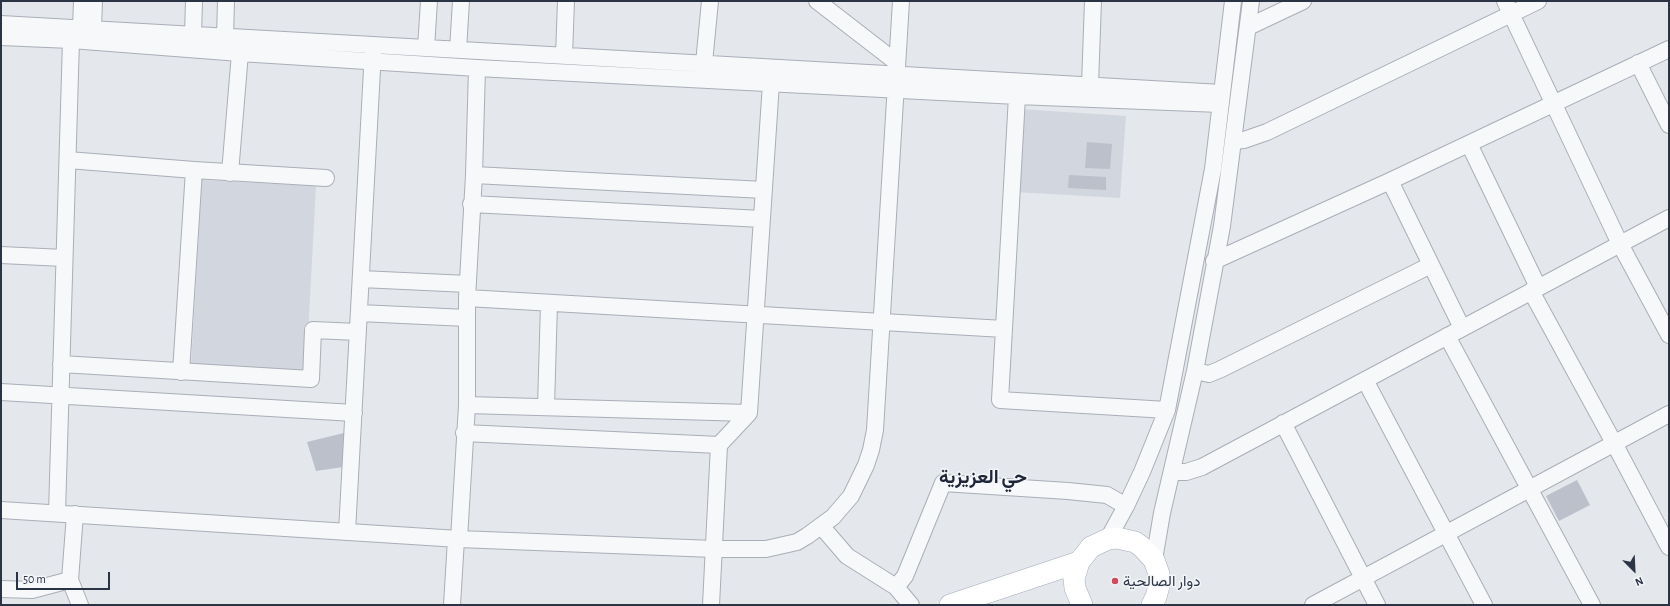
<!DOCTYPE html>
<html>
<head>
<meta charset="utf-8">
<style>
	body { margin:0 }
	#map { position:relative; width:1670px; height:606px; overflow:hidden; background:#e4e7ec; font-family:"Alegreya Sans",sans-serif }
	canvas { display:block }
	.frame { position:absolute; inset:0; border:2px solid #2b3445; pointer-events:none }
	.north { position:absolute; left:1614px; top:550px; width:40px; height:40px; -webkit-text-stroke:3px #f4f6f9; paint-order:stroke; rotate:156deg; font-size:11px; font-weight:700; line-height:16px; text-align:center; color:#2b3445 }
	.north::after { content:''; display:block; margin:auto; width:14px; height:18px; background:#2b3445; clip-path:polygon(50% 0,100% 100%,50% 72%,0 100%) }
	.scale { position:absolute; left:16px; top:572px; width:94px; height:18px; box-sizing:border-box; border:2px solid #2b3445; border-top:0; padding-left:5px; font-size:12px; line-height:14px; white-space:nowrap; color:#2b3445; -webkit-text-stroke:3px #f4f6f9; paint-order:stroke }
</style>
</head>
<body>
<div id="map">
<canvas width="1670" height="606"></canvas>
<div class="frame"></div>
<div class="north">N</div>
<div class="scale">50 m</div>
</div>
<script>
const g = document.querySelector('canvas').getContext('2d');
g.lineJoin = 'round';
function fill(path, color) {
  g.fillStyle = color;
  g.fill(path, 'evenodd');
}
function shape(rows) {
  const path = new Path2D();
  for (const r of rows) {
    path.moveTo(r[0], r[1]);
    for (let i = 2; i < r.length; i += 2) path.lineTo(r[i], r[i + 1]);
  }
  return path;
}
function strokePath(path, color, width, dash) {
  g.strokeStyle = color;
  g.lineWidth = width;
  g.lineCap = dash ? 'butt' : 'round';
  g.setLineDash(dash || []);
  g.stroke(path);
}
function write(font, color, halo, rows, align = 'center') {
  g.font = font + ' "Alegreya Sans",Vazirmatn,sans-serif';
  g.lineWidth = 3;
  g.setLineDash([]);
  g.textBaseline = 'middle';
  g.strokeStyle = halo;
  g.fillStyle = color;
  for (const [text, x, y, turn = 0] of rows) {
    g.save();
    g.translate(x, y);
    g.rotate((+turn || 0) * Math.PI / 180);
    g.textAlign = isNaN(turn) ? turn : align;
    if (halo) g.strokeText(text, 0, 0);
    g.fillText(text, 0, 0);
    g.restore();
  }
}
const built = shape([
	[1020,109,1126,116,1120,198,1015,192],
	[202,180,316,186,306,371,191,365]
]);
const building = shape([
	[1087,142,1112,144,1110,169,1085,168],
	[1069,175,1106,177,1106,190,1068,188],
	[344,433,343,467,316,471,307,442],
	[1577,480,1590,505,1559,521,1546,496]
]);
const minor = shape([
	[817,1,896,62],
	[1505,1,1620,244,1669,335],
	[1,24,1222,93],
	[1248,27,1303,1],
	[81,28,82,1],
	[93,29,94,1],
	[193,35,194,1],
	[1,37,71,40,240,53,477,68,1017,96,1220,104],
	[225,37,226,1],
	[426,48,429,1],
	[458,50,461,1],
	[564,56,566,1],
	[704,63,710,1],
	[1638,63,1669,125],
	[1090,85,1093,1],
	[1017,96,1000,400,1167,410],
	[1233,141,1244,140,1267,132,1538,1],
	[1469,144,1538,287],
	[68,160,194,170,326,178],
	[230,173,240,53],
	[474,175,764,190],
	[1390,181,1462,328],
	[471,204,762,219],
	[1,255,64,258],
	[1214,261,1390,181,1669,49],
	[361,279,468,284],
	[1531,291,1614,443,1669,547],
	[467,298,1004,329],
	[359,313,467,318],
	[1447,336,1592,605],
	[61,364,311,379,313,330,358,332],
	[1195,371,1209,374,1219,370,1431,265],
	[181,372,194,170],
	[1365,380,1484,605],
	[1,392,354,413],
	[467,405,749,413],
	[546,407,549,303],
	[1283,423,1377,605],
	[464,433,719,445],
	[1172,472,1186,472,1202,467,1669,218],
	[1,510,459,539,714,549,766,549,797,542,807,536,833,517,851,496,866,465,871,450,875,430,901,1],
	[57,513,71,40],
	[75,514,70,580,80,605],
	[822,527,847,556,896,587,911,605],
	[347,532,373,51],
	[459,539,467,405,467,298,474,175,477,68],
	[1108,539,1126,506,1142,472,1167,410,1213,169,1233,1],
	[1154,560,1162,513,1195,371,1222,226,1251,1],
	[896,587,905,576,943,483,1068,491,1107,495,1126,506],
	[1,589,32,590,70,580],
	[452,605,456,539],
	[711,605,719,445,749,413,771,83],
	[1313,605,1669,414]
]);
const major = shape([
	[950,605,1079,562],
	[1082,605,1075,588,1074,579,1079,562,1091,547,1108,539,1117,538,1135,542,1142,547,1154,560,1159,574,1160,582,1156,597,1152,605]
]);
const markers = [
	[1115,581,4,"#d1495b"]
];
const poiNames = [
	["دوار الصالحية",1123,581]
];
const districtNames = [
	["حي العزيزية",983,477]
];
fill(built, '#d2d6de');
fill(building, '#bbc0ca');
strokePath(minor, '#a9aeb7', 18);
strokePath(major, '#a3abb8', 22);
strokePath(minor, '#f7f8fa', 16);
strokePath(major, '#fff', 21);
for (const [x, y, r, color] of markers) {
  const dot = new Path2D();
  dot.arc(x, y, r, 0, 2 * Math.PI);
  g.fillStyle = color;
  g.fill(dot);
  strokePath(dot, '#f4f6f9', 1.5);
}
write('15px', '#2b3445', '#f4f6f9', poiNames, 'left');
write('bold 19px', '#1d2536', '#f4f6f9', districtNames);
</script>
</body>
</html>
